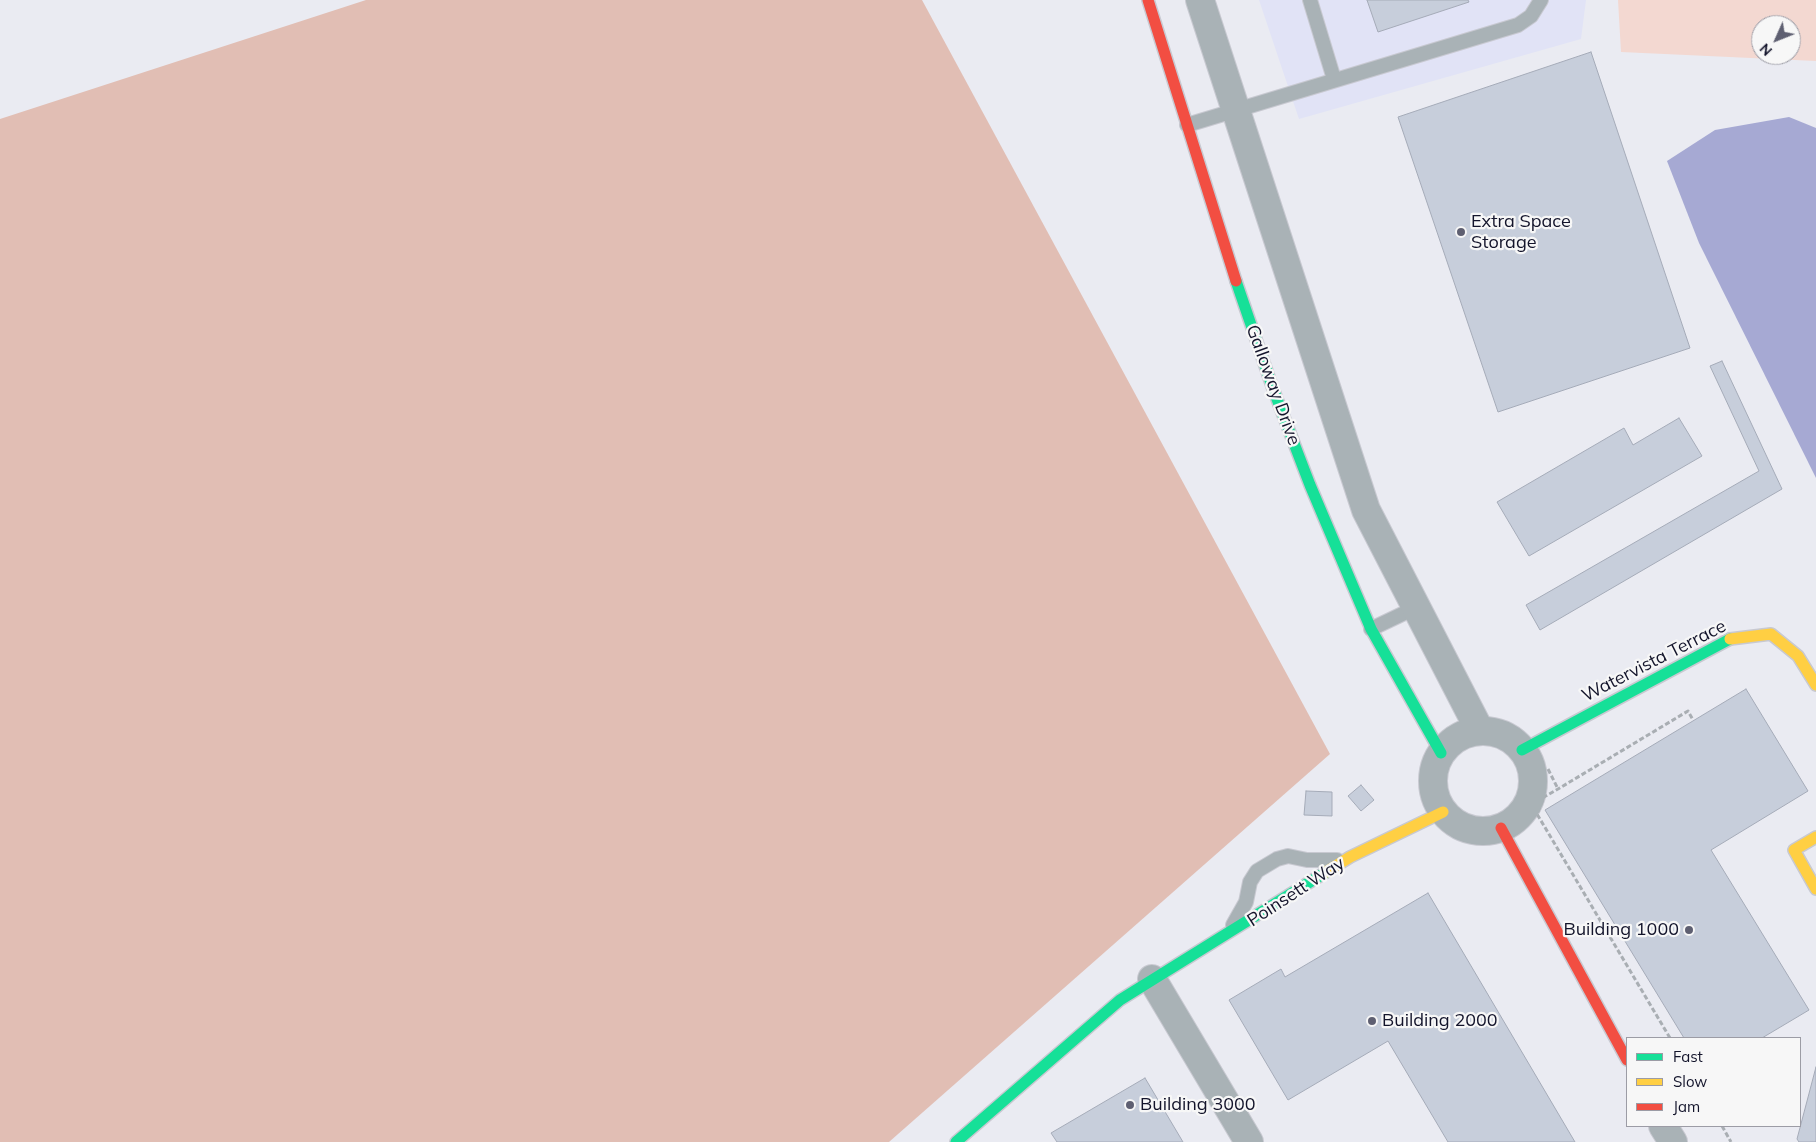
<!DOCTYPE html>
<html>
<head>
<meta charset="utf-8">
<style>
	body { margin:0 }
	#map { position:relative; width:1816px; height:1142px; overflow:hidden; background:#eaebf2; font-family:Mulish,sans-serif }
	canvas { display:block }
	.legend { position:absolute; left:1626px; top:1037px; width:175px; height:90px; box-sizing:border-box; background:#f7f7f7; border:1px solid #9c9ca5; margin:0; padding:6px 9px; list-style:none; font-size:15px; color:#13142b }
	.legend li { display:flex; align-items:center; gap:10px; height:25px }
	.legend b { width:25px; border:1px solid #9c9ca5 }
	.north { position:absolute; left:1751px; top:15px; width:50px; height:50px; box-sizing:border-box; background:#f7f7f7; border:1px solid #9c9ca5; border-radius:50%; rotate:226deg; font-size:14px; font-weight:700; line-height:20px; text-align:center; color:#13142b }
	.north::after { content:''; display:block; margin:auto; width:18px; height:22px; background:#5e5f71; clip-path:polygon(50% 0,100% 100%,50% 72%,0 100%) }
</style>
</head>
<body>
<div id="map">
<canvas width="1816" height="1142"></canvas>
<ul class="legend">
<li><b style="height:6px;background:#16e098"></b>Fast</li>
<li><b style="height:6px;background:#ffcf43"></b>Slow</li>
<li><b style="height:6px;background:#f24e42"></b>Jam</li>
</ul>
<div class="north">N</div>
</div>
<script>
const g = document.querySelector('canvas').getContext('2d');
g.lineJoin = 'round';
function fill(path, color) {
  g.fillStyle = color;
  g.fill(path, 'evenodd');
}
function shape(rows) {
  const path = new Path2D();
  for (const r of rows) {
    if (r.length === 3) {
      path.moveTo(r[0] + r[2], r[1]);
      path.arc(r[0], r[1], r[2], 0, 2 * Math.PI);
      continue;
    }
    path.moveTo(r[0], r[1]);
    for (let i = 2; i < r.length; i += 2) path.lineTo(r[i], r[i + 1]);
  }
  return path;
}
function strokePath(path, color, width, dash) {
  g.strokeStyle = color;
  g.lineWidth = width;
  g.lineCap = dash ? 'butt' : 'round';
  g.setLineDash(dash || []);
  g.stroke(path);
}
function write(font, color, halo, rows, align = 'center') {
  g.font = font + ' Mulish,sans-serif';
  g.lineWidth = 4.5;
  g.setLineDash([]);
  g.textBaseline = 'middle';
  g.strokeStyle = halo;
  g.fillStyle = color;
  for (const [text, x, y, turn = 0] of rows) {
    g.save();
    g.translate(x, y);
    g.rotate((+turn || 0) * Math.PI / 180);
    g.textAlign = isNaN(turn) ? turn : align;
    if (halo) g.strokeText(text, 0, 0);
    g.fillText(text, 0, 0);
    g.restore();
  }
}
const built = shape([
	[1259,0,1586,0,1581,39,1299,119]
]);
const green = shape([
	[1618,0,1816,0,1816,61,1621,52],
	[1761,25,1791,25,1791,55,1761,55]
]);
const forest = shape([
	[366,0,922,0,1330,754,889,1142,0,1142,0,119]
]);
const water = shape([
	[1789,117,1816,128,1816,478,1699,243,1667,161,1715,130]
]);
const building = shape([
	[1367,0,1468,0,1469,2,1378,32,1367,0],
	[1591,52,1690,348,1498,412,1398,117,1591,52],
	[1722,361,1782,489,1540,630,1526,605,1759,471,1710,366,1722,361],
	[1679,418,1702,456,1529,556,1497,502,1624,428,1633,445,1679,418],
	[1746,689,1808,791,1711,850,1809,1010,1762,1038,1684,1038,1545,810,1746,689],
	[1361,785,1374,800,1361,811,1348,796,1361,785],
	[1306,791,1332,792,1332,816,1304,815,1306,791],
	[1428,893,1575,1142,1448,1142,1388,1041,1288,1100,1229,1000,1281,969,1285,977,1428,893],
	[1816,1067,1816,1142,1799,1142,1797,1139,1816,1067],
	[1145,1078,1183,1142,1057,1142,1051,1133,1145,1078]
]);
const path = shape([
	[1548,769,1558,789],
	[1670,1038,1537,814,1544,797,1558,789,1688,711,1693,720],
	[1722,1126,1731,1142]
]);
const lane = shape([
	[1310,0,1334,79],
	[1187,125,1518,25,1531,16,1541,0],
	[1371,629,1417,607],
	[1233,925,1246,902,1250,882,1257,871,1277,859,1288,856,1307,860,1337,860]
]);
const street = shape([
	[1200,0,1366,510,1480,731],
	[1483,781,50],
	[1152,979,1249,1142],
	[1663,1126,1673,1142]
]);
const fast = shape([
	[1236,281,1272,386,1310,485,1371,629,1441,753],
	[1522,750,1730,639],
	[956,1142,1120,1000,1326,872]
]);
const slow = shape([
	[1730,639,1771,634,1798,656,1816,685],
	[1816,837,1794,850,1816,889],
	[1326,872,1350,857,1443,812]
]);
const jam = shape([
	[1148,0,1236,281],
	[1501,828,1627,1060]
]);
const markers = [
	[1461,232,5,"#5e5f71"],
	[1689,930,5,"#5e5f71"],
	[1372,1021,5,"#5e5f71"],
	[1130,1105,5,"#5e5f71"]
];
const poiNames = [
	["Extra Space",1471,222],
	["Storage",1471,243],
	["Building 1000",1679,930,"right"],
	["Building 2000",1382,1021],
	["Building 3000",1140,1105]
];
const streetNames = [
	["Galloway Drive",1273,385,70],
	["Watervista Terrace",1654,661,-27],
	["Poinsett Way",1296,892,-33]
];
fill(built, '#e1e3f6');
fill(green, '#f3d8d1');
fill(forest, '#e1beb4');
fill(water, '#a6a9d3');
fill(building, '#c7cedb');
strokePath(building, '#a5abb8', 1);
strokePath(lane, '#c8c9d1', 16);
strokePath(street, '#c8c9d1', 30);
strokePath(fast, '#c8c9d1', 14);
strokePath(slow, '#c8c9d1', 14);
strokePath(jam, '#c8c9d1', 14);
strokePath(path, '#a9aeb3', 3, [5, 2.5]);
strokePath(lane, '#a9b2b6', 14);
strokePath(street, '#a9b2b6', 28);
strokePath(fast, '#16e098', 11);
strokePath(slow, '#ffcf43', 11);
strokePath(jam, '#f24e42', 11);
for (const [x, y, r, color] of markers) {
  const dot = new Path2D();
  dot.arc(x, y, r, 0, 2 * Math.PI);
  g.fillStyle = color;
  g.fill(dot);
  strokePath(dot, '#f7f7f7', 2);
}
write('18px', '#13142b', '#f7f7f7', poiNames, 'left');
write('18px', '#13142b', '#f7f7f7', streetNames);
</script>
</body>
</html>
